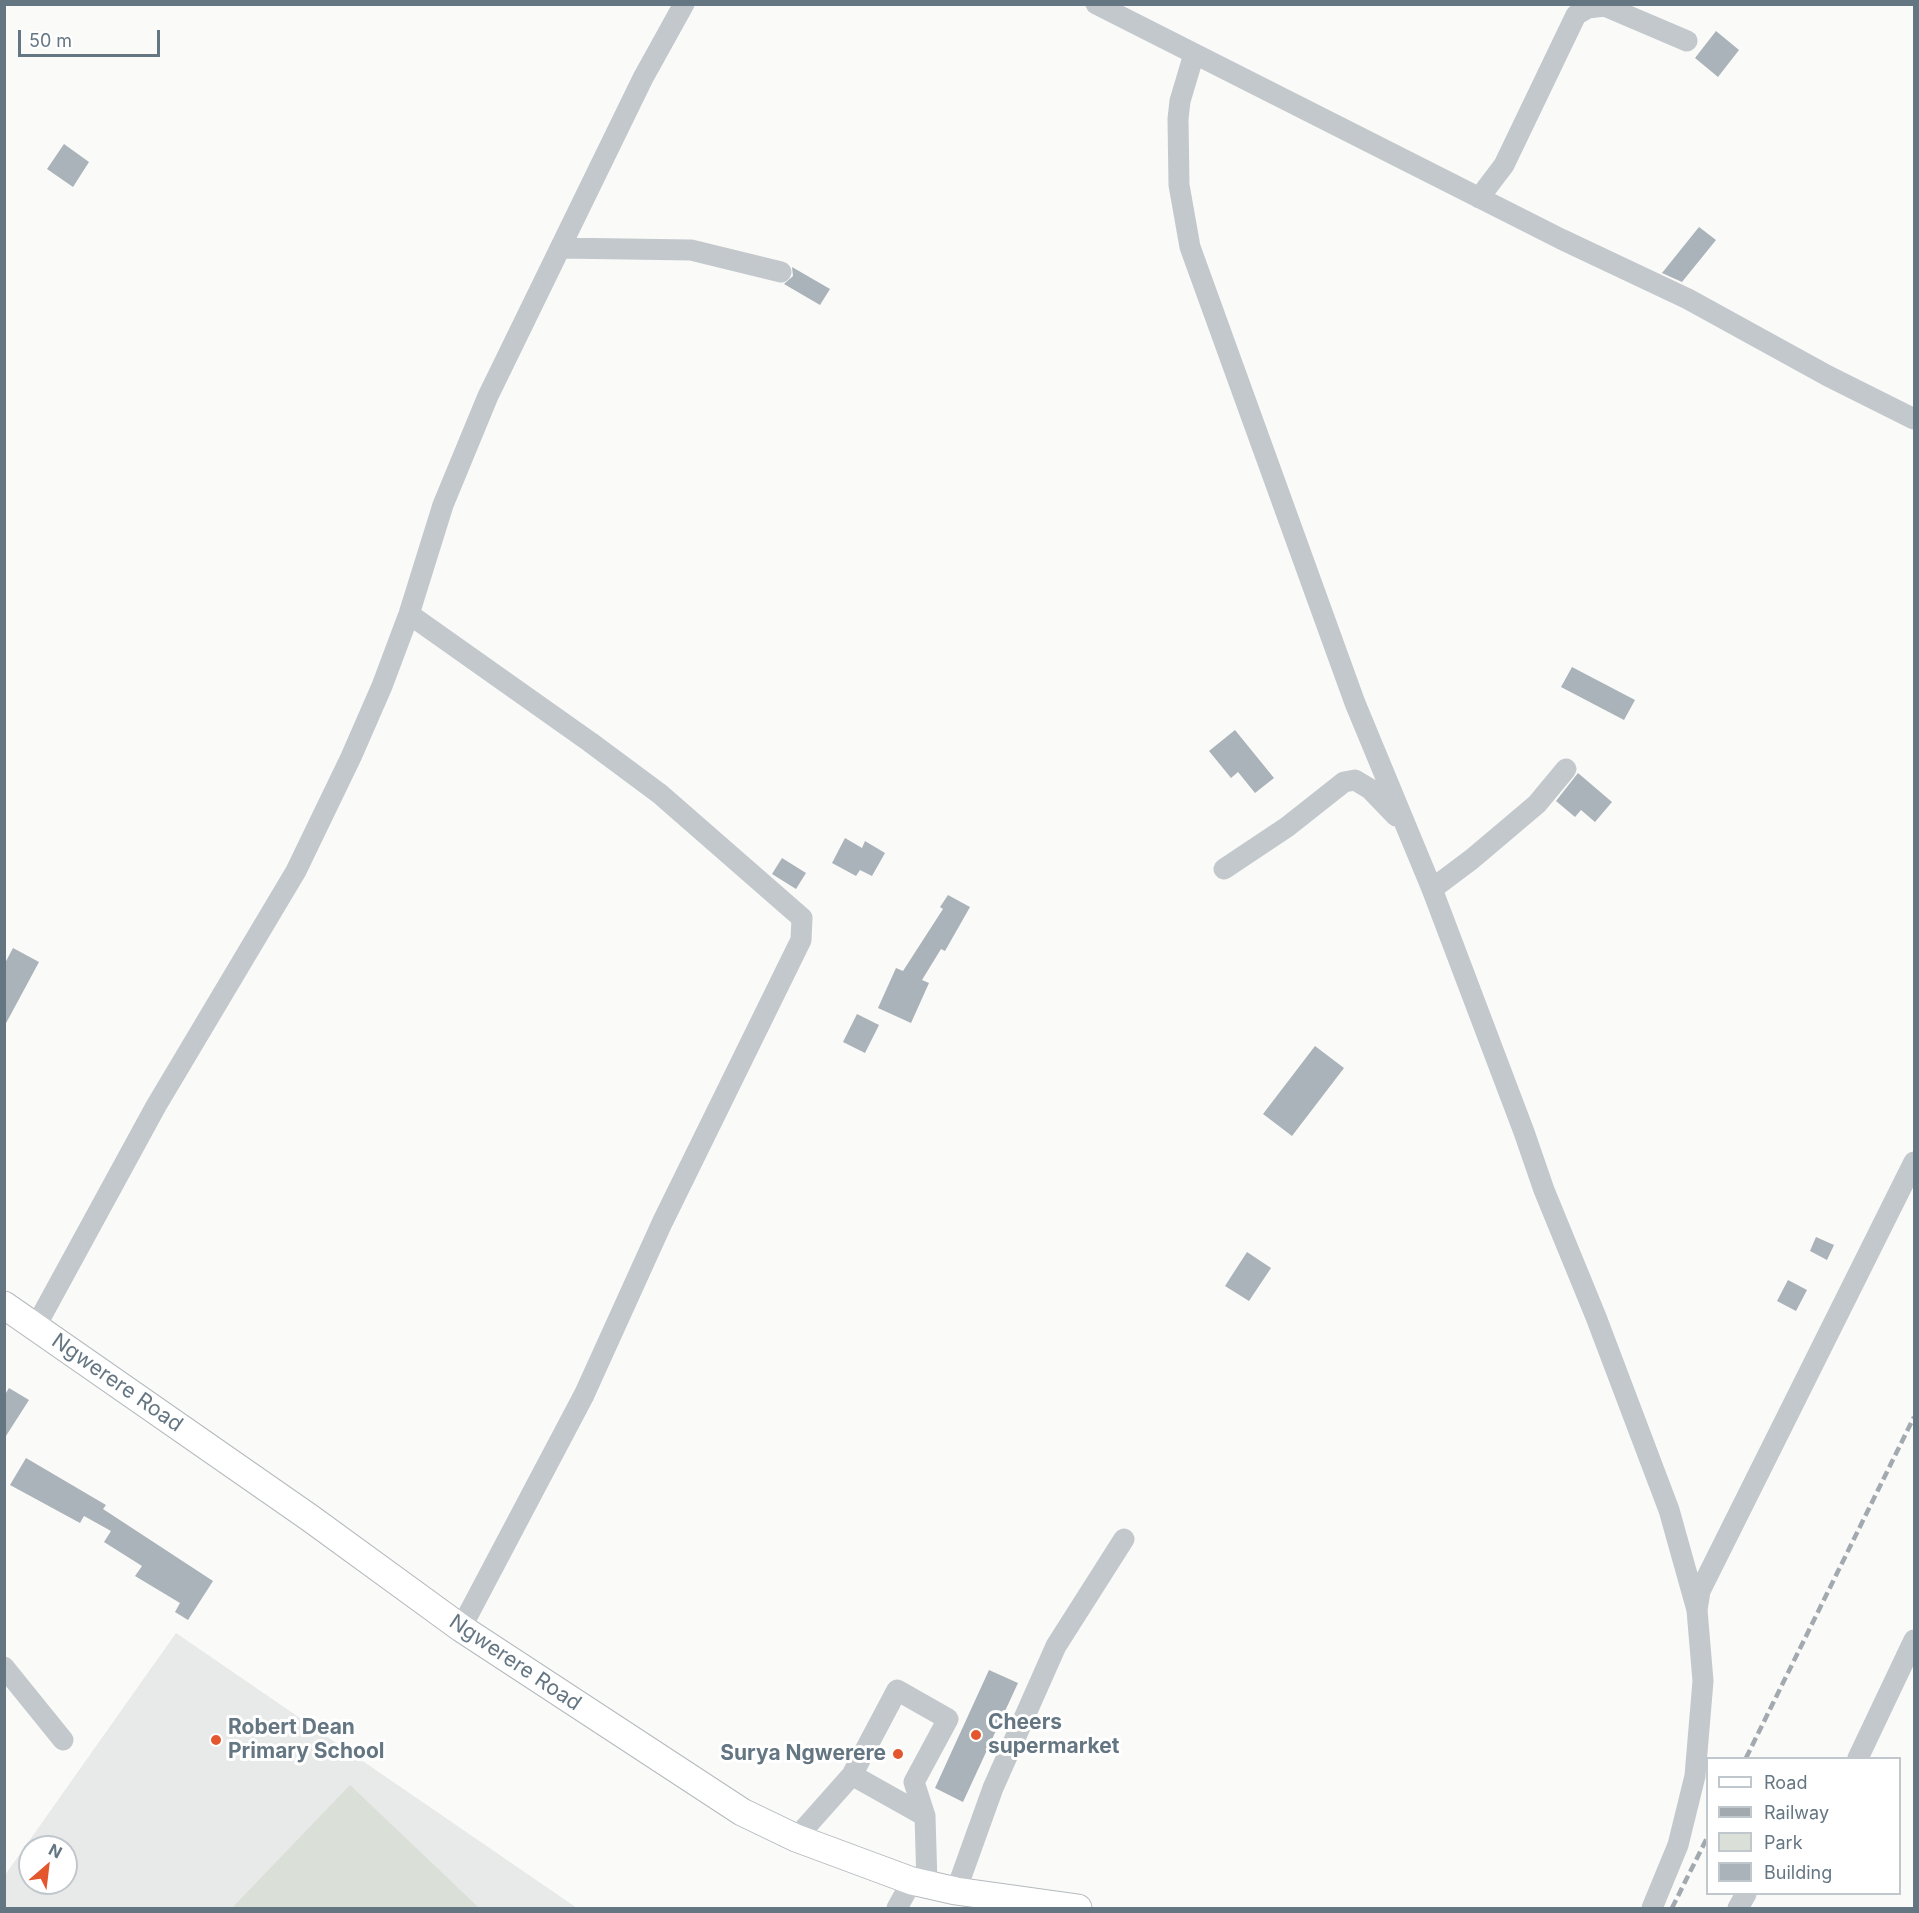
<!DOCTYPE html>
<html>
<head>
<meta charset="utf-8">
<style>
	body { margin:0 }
	#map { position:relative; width:1919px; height:1913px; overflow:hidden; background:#fafaf8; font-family:Inter,sans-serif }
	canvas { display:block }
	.frame { position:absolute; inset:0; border:6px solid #657683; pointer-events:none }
	.legend { position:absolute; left:1706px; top:1757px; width:195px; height:138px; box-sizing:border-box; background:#fff; border:2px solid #c1c8cd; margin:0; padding:8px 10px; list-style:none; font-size:18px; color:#657683 }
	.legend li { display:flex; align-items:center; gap:12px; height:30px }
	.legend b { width:30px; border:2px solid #c1c8cd }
	.north { position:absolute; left:18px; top:1835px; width:60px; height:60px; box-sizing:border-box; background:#fff; border:2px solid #c1c8cd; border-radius:50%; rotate:28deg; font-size:16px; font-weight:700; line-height:24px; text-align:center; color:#657683 }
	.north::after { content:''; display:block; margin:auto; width:21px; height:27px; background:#e4572e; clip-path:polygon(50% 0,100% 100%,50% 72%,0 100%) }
	.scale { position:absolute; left:18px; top:30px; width:142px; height:27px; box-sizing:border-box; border:3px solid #657683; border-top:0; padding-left:8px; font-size:18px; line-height:21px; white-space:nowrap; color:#657683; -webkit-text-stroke:4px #fff; paint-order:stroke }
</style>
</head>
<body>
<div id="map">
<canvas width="1919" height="1913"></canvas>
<div class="frame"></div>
<ul class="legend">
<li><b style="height:8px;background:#fff"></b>Road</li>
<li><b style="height:8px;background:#a2aab0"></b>Railway</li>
<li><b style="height:16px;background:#dadfd7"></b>Park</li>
<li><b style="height:16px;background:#aab3b9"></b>Building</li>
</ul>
<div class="north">N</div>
<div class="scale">50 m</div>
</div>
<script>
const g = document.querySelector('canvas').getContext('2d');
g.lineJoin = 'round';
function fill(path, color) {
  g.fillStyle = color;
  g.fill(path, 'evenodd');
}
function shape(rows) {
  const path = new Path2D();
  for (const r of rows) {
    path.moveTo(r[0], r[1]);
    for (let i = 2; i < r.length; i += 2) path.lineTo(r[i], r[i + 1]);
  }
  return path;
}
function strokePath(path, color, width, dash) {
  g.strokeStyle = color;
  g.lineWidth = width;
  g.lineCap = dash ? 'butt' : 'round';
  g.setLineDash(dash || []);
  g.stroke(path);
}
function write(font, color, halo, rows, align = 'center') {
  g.font = font + ' Inter,sans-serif';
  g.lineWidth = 6;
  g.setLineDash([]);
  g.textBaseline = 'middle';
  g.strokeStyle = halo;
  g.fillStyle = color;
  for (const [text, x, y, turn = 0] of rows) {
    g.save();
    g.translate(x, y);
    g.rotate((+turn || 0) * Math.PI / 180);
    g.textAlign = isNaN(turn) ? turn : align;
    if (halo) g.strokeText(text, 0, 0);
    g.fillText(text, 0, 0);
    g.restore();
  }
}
const built = shape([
	[176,1633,577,1908,5,1908,5,1875],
	[30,1847,66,1847,66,1883,30,1883]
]);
const green = shape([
	[350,1785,479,1908,232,1908]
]);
const building = shape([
	[1716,31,1739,50,1718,77,1695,58],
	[64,144,89,162,73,187,47,169],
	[1699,227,1716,240,1682,282,1662,273],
	[792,267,830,289,820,305,784,284,793,276],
	[1572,667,1635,700,1624,720,1561,687],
	[1235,730,1274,778,1255,793,1238,772,1231,778,1209,751],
	[1578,773,1612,802,1595,822,1581,810,1575,817,1556,801],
	[845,838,862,848,865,841,885,853,872,876,860,870,856,876,832,863],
	[782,858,806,873,796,889,772,874],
	[948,895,970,907,945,951,941,949,922,980,929,983,911,1023,878,1008,896,968,903,971,943,909,940,907],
	[13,948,39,962,4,1027,4,965],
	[857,1014,879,1025,865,1053,843,1042],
	[1315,1046,1344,1068,1292,1136,1263,1114],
	[1816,1237,1834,1245,1827,1260,1810,1251],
	[1247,1252,1271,1268,1249,1301,1225,1286],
	[1788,1280,1807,1290,1796,1311,1777,1301],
	[9,1388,29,1400,4,1439,4,1396],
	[26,1458,106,1505,103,1509,213,1581,188,1620,175,1612,180,1603,135,1576,142,1566,104,1542,111,1531,84,1516,80,1523,10,1485],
	[989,1670,1018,1683,963,1802,935,1788]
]);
const minor = shape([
	[1096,4,1561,239,1688,299,1828,376,1914,419],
	[1194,54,1180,101,1178,119,1179,185,1190,247,1355,703,1432,889,1524,1132,1544,1190,1596,1317,1669,1510,1697,1610],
	[1479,198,1504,165,1576,15,1588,8,1605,6,1687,41],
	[560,248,691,250,781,272],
	[409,614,590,742,660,794,802,918,801,940,662,1223,584,1395,461,1628],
	[1224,869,1287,827,1344,782,1355,780,1370,789,1396,816],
	[1432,889,1472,859,1537,804,1566,769],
	[36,1326,156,1106,296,871,351,757,382,686,409,614,443,505,488,396,643,78,684,4],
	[4,1667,63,1740],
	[1858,1758,1914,1640],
	[852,1775,897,1690,948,1719,914,1782,925,1816],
	[796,1838,852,1775,925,1816,927,1884],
	[956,1891,993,1788,1056,1646,1124,1539],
	[897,1908,912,1881],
	[1652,1908,1678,1845,1695,1776,1703,1681,1697,1610,1700,1591,1914,1162],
	[1738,1908,1746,1894]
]);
const major = shape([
	[4,1305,310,1518,461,1628,742,1812,796,1838,912,1881,956,1891,1078,1908]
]);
const rail = shape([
	[1746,1758,1914,1417],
	[1672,1908,1708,1836]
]);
const markers = [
	[976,1735,6,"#e4572e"],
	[216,1740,6,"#e4572e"],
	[898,1754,6,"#e4572e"]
];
const streetNames = [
	["Ngwerere Road",117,1383,35],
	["Ngwerere Road",515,1663,34]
];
const poiNames = [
	["Cheers",988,1723],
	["supermarket",988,1747],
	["Robert Dean",228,1728],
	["Primary School",228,1752],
	["Surya Ngwerere",886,1754,"right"]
];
fill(built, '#e8e9e9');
fill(green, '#dadfd7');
fill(building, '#aab3b9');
strokePath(major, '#b5babe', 29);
strokePath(minor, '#c3c8cc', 21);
strokePath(major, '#fff', 27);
strokePath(rail, '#a2aab0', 4.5, [9, 4.5]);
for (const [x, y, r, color] of markers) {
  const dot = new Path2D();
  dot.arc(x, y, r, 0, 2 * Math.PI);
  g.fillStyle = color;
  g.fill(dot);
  strokePath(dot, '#fff', 2);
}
write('21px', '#657683', '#fff', streetNames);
write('bold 21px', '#657683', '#fff', poiNames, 'left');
</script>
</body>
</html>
